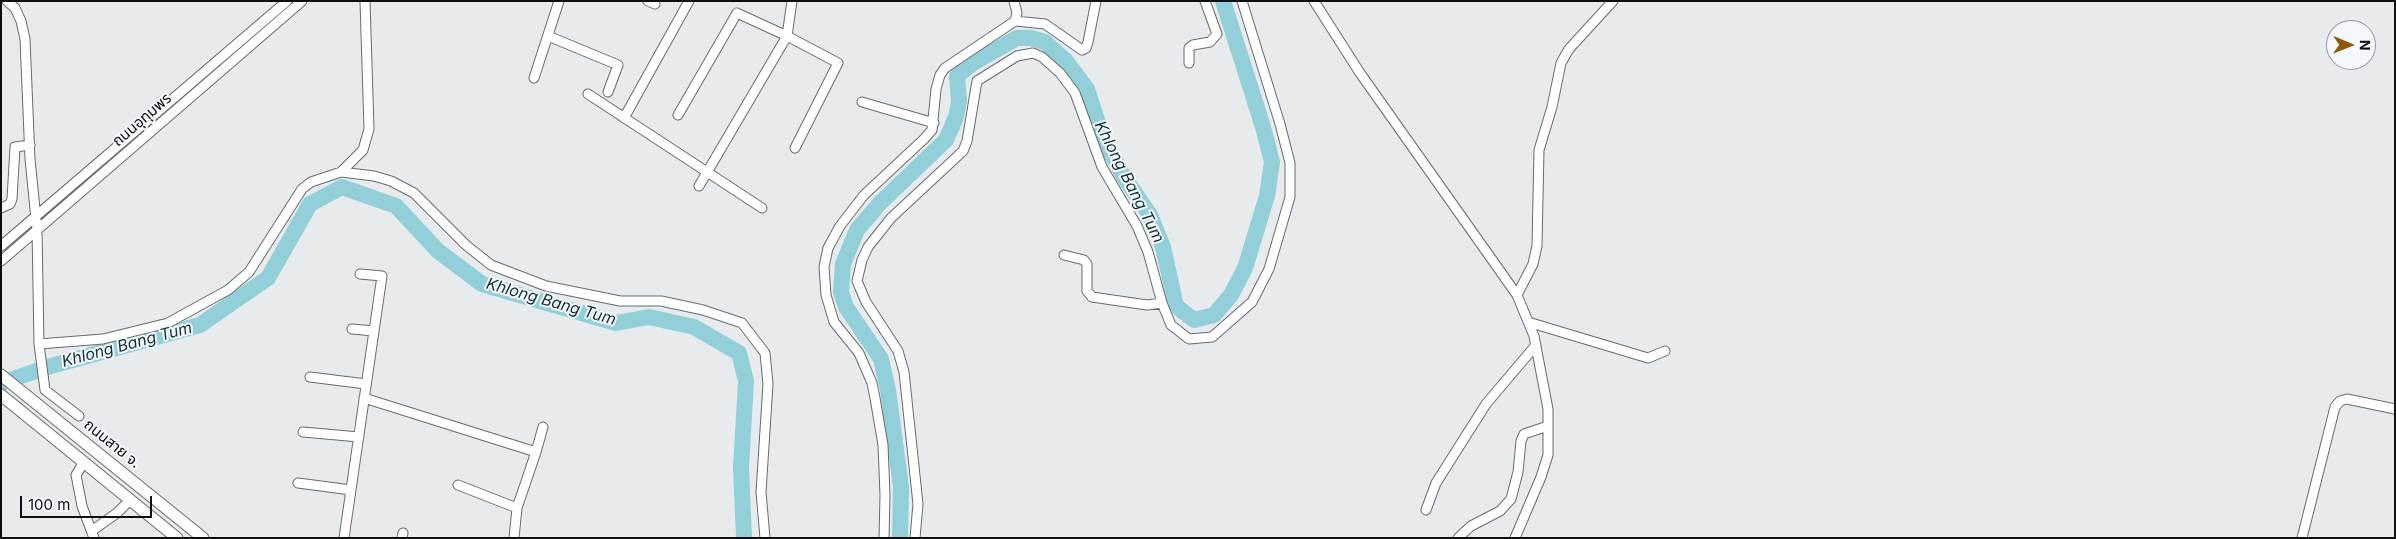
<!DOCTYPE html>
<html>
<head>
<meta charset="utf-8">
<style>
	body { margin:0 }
	#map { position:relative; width:2396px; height:539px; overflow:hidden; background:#e7ebee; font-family:Inter,sans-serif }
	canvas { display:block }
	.frame { position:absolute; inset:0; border:2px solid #0d0e0f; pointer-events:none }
	.north { position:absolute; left:2326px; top:20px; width:50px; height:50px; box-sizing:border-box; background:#f4f8fc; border:1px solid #989a9d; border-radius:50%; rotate:91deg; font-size:14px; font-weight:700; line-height:20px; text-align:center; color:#0d0e0f }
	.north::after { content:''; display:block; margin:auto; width:18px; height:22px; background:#8e5a0a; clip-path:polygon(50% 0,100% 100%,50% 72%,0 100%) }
	.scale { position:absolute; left:20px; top:496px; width:132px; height:22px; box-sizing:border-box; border:2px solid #0d0e0f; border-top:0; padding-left:6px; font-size:15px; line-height:18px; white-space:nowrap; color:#0d0e0f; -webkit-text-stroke:4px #f4f8fc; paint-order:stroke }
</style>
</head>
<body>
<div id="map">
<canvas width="2396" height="539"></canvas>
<div class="frame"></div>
<div class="north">N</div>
<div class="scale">100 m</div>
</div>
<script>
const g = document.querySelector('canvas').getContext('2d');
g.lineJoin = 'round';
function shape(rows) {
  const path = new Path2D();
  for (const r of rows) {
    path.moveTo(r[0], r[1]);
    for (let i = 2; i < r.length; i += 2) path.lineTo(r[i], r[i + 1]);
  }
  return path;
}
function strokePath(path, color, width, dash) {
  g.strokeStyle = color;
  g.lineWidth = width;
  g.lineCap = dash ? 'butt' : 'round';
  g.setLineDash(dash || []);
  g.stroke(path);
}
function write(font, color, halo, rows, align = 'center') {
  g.font = font + ' Inter,"Noto Sans Thai",sans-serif';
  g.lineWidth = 4;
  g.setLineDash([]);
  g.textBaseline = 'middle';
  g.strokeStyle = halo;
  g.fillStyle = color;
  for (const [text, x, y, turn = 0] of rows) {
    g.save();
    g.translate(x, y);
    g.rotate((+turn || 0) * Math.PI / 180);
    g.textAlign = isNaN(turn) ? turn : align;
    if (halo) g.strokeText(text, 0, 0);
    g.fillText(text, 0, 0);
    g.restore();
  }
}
const river = shape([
	[1,383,51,366,200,325,268,278,310,204,342,187,396,206,438,251,482,284,616,323,649,317,694,327,739,353,746,381,741,468,744,538],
	[900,538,901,487,888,390,881,359,846,307,841,292,843,264,857,230,880,203,946,140,956,117,959,101,957,76,973,63,1017,38,1031,38,1045,42,1066,61,1087,89,1103,138,1124,177,1150,215,1163,247,1176,306,1194,320,1214,315,1231,295,1245,268,1267,196,1272,162,1263,127,1223,1]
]);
const minor = shape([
	[7,1,15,8,21,21,25,39,30,159,37,229,39,344,45,390,79,416],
	[648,1,655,4],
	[1314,1,1360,73,1517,295,1534,336,1548,409,1548,455,1541,477,1515,538],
	[1015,21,1045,24,1082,50,1086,48,1088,42,1096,1],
	[548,36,618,65,608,92],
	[1189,63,1189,48,1193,45,1210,42,1217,34,1205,1],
	[534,78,559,1],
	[588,94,762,208],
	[862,102,934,123],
	[678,115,737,13,787,36,838,63,795,148],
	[624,118,689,1],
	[341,172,363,150,369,129,365,1],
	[699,186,787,36,792,1],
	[1,208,10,204,12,199,15,147,30,145],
	[1,246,287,1],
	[1064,255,1084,260,1087,264,1087,291,1092,297,1147,305,1162,303],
	[1,261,302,1],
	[1517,295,1533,264,1537,246,1539,150,1552,107,1561,63,1569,49,1613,1],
	[1528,322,1648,358,1665,351],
	[352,329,374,331],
	[39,344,103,339,168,323,228,290,249,272,302,189,311,182,341,172,374,176,391,181,414,193,466,245,491,265,546,286,620,301,661,301,703,310,742,323,765,353,768,384,761,492,765,538],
	[310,377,366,384],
	[364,398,536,452,517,508,514,538],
	[303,432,359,437],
	[536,452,543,427],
	[84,462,76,475,82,506,94,538],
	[298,483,351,490],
	[458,485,517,508],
	[1426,510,1436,483,1486,404,1536,345],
	[93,530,117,513,130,500],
	[344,538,382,276,360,274],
	[402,538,403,533],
	[884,538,885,495,883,445,875,398,872,383,859,353,834,322,826,295,824,267,828,248,840,226,864,195,924,139,932,130,936,89,940,75,945,68,1015,21,1017,13,1014,1],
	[915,538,918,504,904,372,898,351,866,302,857,281,862,260,868,247,891,218,963,151,967,141,977,81,1017,56,1033,53,1042,57,1060,73,1075,93,1102,167,1137,226,1148,252,1162,303,1171,325,1189,339,1212,337,1252,302,1269,269,1290,197,1290,163,1280,124,1242,1],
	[1458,538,1471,526,1500,511,1511,499,1518,472,1521,441,1524,434,1548,426],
	[2302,538,2335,407,2340,401,2347,399,2395,409]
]);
const major = shape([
	[1,375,203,538],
	[1,395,177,538]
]);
const streetNames = [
	["ถนนอุทุมพร",142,120,-41],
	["ถนนสาย จ.",112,444,39]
];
const waterNames = [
	["Khlong Bang Tum",1129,182,63],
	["Khlong Bang Tum",551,302,16],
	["Khlong Bang Tum",127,345,-15]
];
strokePath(river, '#92cfd8', 16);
strokePath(minor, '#686b6e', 11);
strokePath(major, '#686b6e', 13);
strokePath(minor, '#fff', 9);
strokePath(major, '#fff', 11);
write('15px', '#0d0e0f', '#f4f8fc', streetNames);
write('italic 16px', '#102f33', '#f4f8fc', waterNames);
</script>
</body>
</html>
